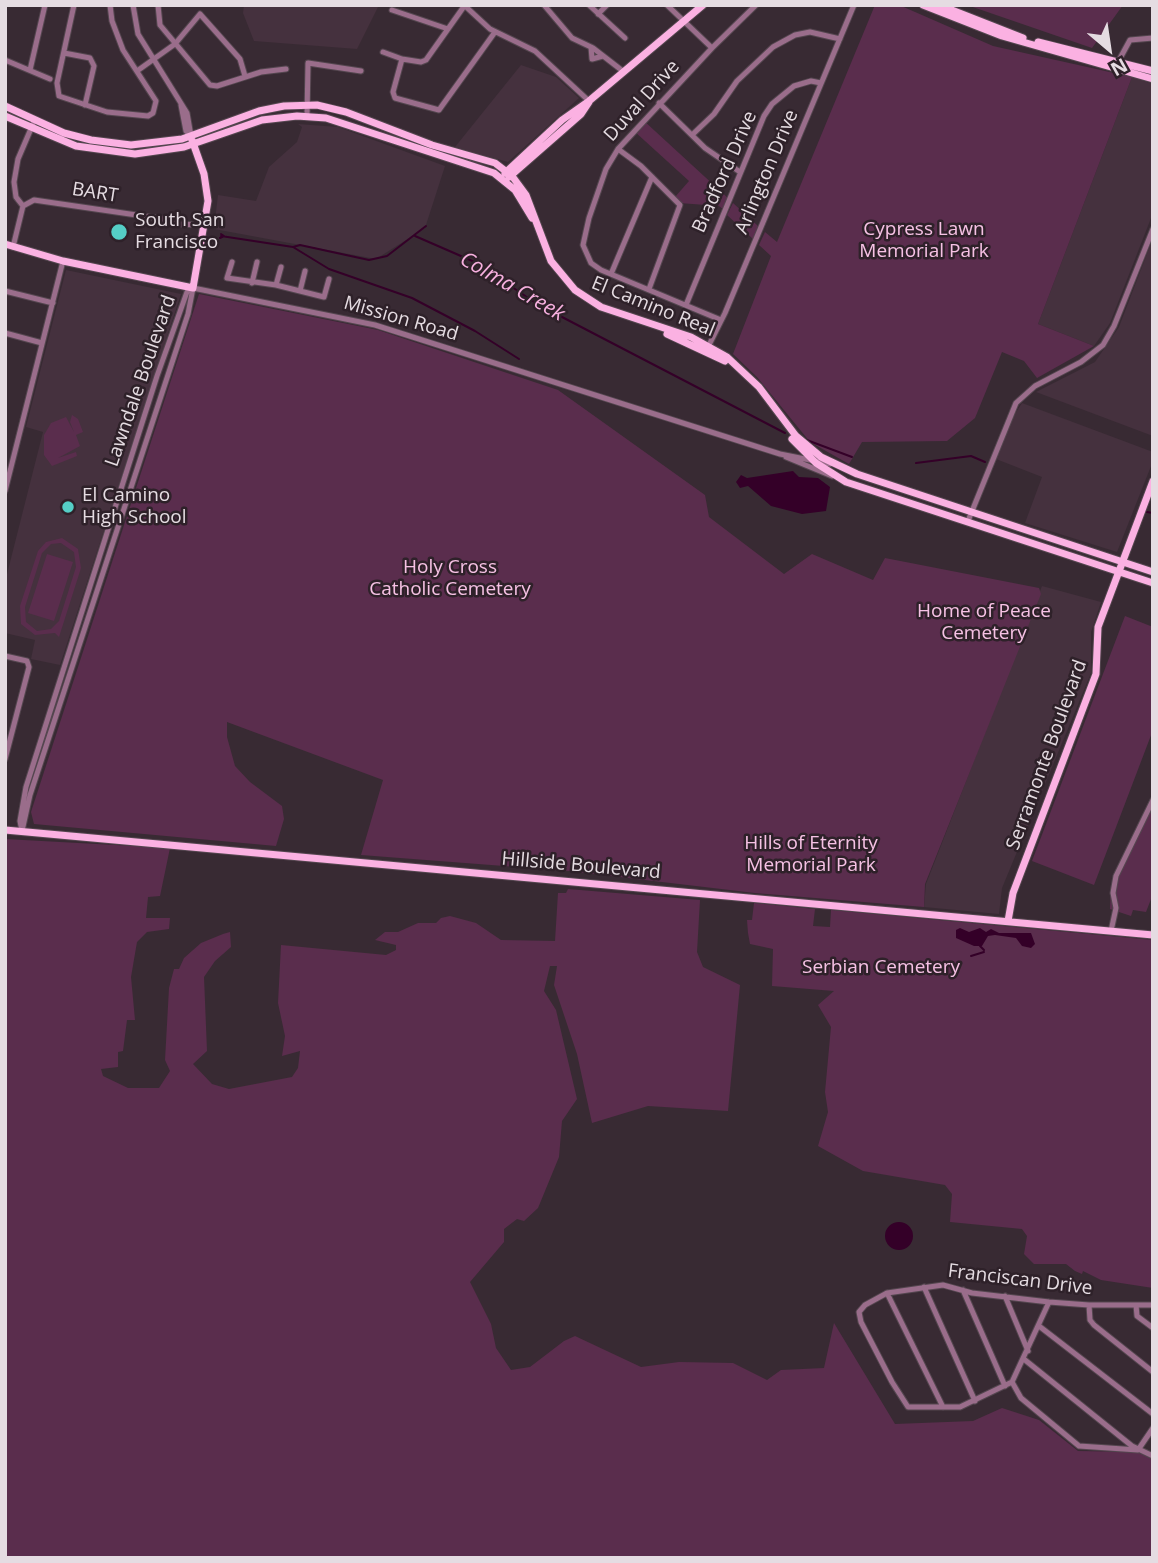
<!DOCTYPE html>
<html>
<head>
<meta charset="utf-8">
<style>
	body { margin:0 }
	#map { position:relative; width:1158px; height:1563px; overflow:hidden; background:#382a33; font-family:"Open Sans",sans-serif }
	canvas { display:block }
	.frame { position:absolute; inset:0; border:7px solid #e5dce2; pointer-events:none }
	.north { position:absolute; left:1074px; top:14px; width:70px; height:70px; -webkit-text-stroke:5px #2e2129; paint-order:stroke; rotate:151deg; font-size:19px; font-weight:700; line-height:28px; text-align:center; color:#e5dce2 }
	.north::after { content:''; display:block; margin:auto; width:24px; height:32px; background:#e5dce2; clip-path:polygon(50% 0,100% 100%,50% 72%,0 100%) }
</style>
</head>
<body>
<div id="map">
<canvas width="1158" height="1563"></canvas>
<div class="frame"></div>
<div class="north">N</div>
</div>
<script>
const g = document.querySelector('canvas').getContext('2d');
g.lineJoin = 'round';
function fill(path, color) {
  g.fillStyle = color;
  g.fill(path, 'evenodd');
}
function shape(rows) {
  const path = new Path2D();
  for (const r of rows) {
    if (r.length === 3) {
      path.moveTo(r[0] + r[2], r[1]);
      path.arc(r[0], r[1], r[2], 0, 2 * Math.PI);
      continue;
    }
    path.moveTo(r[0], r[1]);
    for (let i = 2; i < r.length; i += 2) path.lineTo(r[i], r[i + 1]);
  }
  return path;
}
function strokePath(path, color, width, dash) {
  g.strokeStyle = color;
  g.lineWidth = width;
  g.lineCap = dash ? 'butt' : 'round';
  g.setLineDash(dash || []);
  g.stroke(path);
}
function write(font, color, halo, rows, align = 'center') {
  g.font = font + ' "Open Sans",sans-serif';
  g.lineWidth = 5;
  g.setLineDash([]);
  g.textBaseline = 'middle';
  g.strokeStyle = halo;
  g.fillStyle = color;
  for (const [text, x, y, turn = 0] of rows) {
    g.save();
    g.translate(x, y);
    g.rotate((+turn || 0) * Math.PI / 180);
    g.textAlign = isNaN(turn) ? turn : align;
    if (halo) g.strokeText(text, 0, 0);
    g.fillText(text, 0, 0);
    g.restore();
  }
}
const built = shape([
	[244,5,379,5,357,49,254,41,243,13],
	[521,65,556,77,579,98,508,162,455,147],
	[1132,77,1153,84,1153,213,1110,323,1094,346,1038,324],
	[298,124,338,127,445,166,425,228,376,259,214,229,218,195,256,201,269,167,297,142,302,127],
	[1153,238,1153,436,1036,392,1095,362,1119,327],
	[66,270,181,294,60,665,31,659,35,640,5,633,5,582,43,432,26,427],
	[1022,403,1153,452,1153,461,1117,552,1025,523,1042,477,996,459,1013,417],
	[1042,586,1101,602,1091,632,1091,673,1002,888,999,914,924,907,926,884]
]);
const green = shape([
	[875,5,899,5,993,46,1132,77,1038,324,1094,346,1037,378,1024,361,1002,352,975,418,947,441,862,442,849,464,810,442,757,377,733,354,771,256,759,245,765,232,777,242],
	[967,5,1123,5,1092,48],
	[643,120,729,199,724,210,709,198,706,205,679,203,675,197,689,181,634,131],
	[733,203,758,226,753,239,727,215],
	[199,294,378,330,558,390,705,495,709,517,784,574,812,554,873,580,885,558,1039,588,1041,594,925,884,924,907,755,893,569,871,361,855,383,780,227,722,227,737,235,766,250,782,282,806,284,819,276,846,34,824,31,812],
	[72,415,78,419,83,432,76,435,80,446,58,458,76,452,77,456,52,466,44,455,44,435,51,423,66,417,74,432,70,422],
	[62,538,78,549,81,568,59,637,55,633,35,635,21,624,20,606,38,551,46,542],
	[61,543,74,552,76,567,59,621,51,629,37,631,26,622,25,607,42,553,51,544],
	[47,554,73,562,54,621,28,613],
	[1125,616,1153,627,1153,730,1094,885,1032,861],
	[1153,797,1153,894,1146,912,1133,910,1131,916,1110,909,1111,884],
	[5,839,170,848,160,896,148,897,146,918,170,918,169,929,147,932,137,942,131,977,135,1020,127,1020,123,1051,118,1052,118,1067,101,1069,103,1076,128,1088,159,1088,170,1071,165,1060,169,988,174,969,179,969,184,958,201,943,223,934,230,932,231,947,215,961,204,977,207,1051,193,1064,212,1084,229,1089,292,1077,298,1068,300,1051,282,1056,285,1036,278,1003,281,945,386,955,396,950,396,945,375,940,385,932,398,932,418,923,436,923,441,918,450,916,476,923,501,940,555,941,558,893,566,893,568,889,700,900,697,952,703,967,740,985,728,1111,648,1106,592,1123,577,1054,554,985,557,966,550,966,544,991,556,1010,577,1099,562,1121,559,1157,538,1208,524,1221,517,1219,504,1229,504,1242,470,1282,491,1324,496,1348,511,1370,530,1367,564,1341,575,1336,641,1367,679,1362,733,1363,767,1380,781,1370,824,1368,834,1323,895,1424,973,1421,1002,1408,1039,1420,1078,1451,1137,1452,1153,1459,1153,1558,5,1558],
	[754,903,815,909,813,926,830,927,831,910,1153,940,1153,1288,1101,1280,1083,1271,1082,1274,1075,1271,1066,1264,1034,1264,1024,1254,1027,1236,1022,1229,950,1222,952,1194,945,1185,863,1171,818,1146,828,1112,825,1092,831,1027,818,1005,834,991,772,986,773,949,750,944,748,933,747,920,752,920]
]);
const water = shape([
	[793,471,799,477,818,478,830,487,826,511,802,514,771,506,748,486,740,488,736,482,741,475,747,478],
	[960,928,969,932,980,928,986,932,991,929,999,933,1031,933,1035,944,1031,948,1022,946,1016,938,995,935,988,936,982,946,974,946,956,938,956,930],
	[899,1236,14]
]);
const stream = shape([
	[221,236,293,247,300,245,369,260,387,256,426,226],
	[415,236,477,263,537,304,785,433],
	[220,238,224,236,221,234],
	[293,247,329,269,412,298,475,331,519,359],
	[804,439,852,457],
	[916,463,971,456,985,462],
	[1147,512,1153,513],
	[980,946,984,950],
	[971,956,984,952]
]);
const minor = shape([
	[74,5,57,83,59,96,107,112,148,116,153,113,156,101,123,50,112,21,110,5],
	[133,5,138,34,187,113,191,136],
	[158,5,160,25,210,85,217,86,261,72,286,69],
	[464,5,490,29,535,51,589,101],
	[544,5,572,38,593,48,624,72],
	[589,5,625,38],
	[667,5,712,48],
	[392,10,448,29],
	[598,14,607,5],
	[591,47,592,59,603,56],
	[383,52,402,59,421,62,426,60,465,5],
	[64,53,90,58,94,66,85,105],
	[402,59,393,92,395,98,439,110,495,32],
	[5,60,50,79],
	[1118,62,1130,40,1153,38],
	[30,70,45,5],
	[137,71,175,44,200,14,240,59,245,76],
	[659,103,705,148,740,172],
	[181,105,186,131,191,136],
	[307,116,308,63,361,71],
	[692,135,714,114,737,81,773,47,795,35,810,32,840,39],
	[618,149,641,166,680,205,649,289],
	[23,206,16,197,14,182,18,159,33,124],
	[13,247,23,206,34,200,164,219,174,224,205,225],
	[232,262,227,278,276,285,324,297,329,279],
	[611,274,652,177],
	[252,283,257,262],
	[276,285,281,267],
	[193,288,375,325,780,454,830,464],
	[5,291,53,303],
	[300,291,305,271],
	[686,305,764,116,772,104,794,86,811,81,821,83],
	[721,320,601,270,591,263,583,245,589,218,606,169,618,149,712,48,756,5],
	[5,333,42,343],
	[708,347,725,313,854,5],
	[786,457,832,476],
	[5,491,63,261],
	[968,521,1016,403,1035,386,1081,362,1103,345,1114,326,1153,229],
	[5,656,27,661,29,667,5,759],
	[22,831,20,821,26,787,157,376,187,292,193,288],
	[22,831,30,795,188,314,193,288],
	[1111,931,1116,908,1113,893,1116,876,1153,800],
	[924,1287,975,1401],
	[963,1290,1005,1386],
	[887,1293,943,1407],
	[1005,1296,1028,1351],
	[1089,1305,1090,1320,1094,1325,1153,1372],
	[1136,1305,1137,1316,1153,1328],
	[1153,1305,1089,1305,1049,1302,972,1293,943,1285,887,1293,865,1305,859,1312,861,1322,892,1382,908,1407,960,1407,1012,1382,1021,1398,1079,1446,1138,1450,1153,1428],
	[1039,1326,1153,1414],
	[1025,1360,1132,1446,1153,1456],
	[1012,1382,1049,1302]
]);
const major = shape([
	[923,5,1002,36,1153,79],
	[939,5,1023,38],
	[1038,42,1153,71],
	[5,106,64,133,91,140,131,145,182,139,259,111,284,106,317,105,346,112,432,145,495,163,512,176,526,195,551,261,575,290,601,307,691,337,727,357,759,387,796,436,821,457,857,474,1153,572],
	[5,116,76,146,135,154,184,147,262,120,297,116,326,118,494,173,515,190,532,218],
	[505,173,562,120,589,101,703,5],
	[509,177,581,114,589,102],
	[5,244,63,261,193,288,208,201,204,174,192,140],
	[667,334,725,361],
	[792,439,816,463,846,482,1153,583],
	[5,830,1153,935],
	[1008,921,1013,893,1096,674,1098,627,1153,481]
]);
const markers = [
	[119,232,9,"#55cec6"],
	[68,507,7,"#55cec6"]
];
const streetNames = [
	["Duval Drive",642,101,-48],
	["Bradford Drive",725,172,-66],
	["Arlington Drive",767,172,-67],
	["BART",95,193,9],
	["El Camino Real",653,307,22],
	["Mission Road",401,319,16],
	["Lawndale Boulevard",141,381,-71],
	["Serramonte Boulevard",1047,755,-70],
	["Hillside Boulevard",581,866,5],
	["Franciscan Drive",1020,1280,7]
];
const poiNames = [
	["South San",135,221],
	["Francisco",135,243],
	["El Camino",82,496],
	["High School",82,518]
];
const parkNames = [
	["Cypress Lawn",924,230],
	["Memorial Park",924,252],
	["Holy Cross",450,568],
	["Catholic Cemetery",450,590],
	["Home of Peace",984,612],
	["Cemetery",984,634],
	["Hills of Eternity",811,844],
	["Memorial Park",811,866],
	["Serbian Cemetery",881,968]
];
const waterNames = [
	["Colma Creek",512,287,30]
];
fill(built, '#45313e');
fill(green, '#5a2d4d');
fill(water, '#340028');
strokePath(stream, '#340028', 2);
strokePath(minor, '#54464f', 7);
strokePath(major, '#54464f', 9);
strokePath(minor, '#9a6d8b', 5);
strokePath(major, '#fbb1e2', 7);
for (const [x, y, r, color] of markers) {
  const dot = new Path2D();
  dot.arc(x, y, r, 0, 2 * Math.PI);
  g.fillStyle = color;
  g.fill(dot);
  strokePath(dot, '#2e2129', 2.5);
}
write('19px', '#e5dce2', '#2e2129', streetNames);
write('19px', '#e5dce2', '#2e2129', poiNames, 'left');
write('19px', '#f6c1e4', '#2e2129', parkNames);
write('italic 21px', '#f7b0df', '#2e2129', waterNames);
</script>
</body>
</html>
